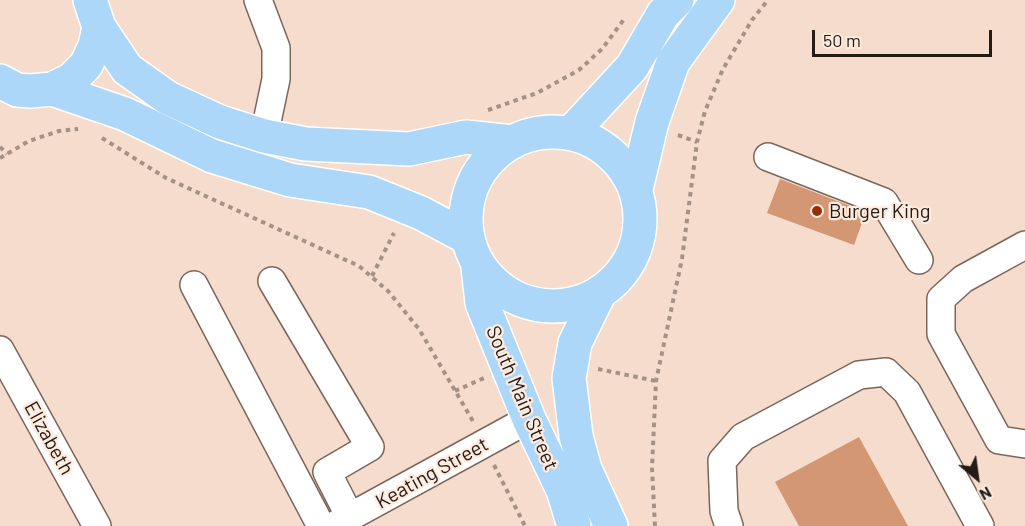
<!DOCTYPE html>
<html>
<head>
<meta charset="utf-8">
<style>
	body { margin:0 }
	#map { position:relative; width:1025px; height:526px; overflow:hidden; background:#f5dccd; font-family:Barlow,sans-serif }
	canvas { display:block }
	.north { position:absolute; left:947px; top:448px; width:60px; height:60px; -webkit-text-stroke:4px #ffeade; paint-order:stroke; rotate:151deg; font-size:16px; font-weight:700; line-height:24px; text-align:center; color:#241b16 }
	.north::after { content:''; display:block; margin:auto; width:21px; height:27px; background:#241b16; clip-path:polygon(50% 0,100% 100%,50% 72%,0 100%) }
	.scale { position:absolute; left:812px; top:30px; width:180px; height:27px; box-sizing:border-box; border:3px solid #241b16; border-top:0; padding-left:8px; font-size:18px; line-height:21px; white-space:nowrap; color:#241b16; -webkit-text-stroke:4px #ffeade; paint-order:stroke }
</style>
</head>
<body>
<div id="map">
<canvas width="1025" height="526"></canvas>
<div class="north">N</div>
<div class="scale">50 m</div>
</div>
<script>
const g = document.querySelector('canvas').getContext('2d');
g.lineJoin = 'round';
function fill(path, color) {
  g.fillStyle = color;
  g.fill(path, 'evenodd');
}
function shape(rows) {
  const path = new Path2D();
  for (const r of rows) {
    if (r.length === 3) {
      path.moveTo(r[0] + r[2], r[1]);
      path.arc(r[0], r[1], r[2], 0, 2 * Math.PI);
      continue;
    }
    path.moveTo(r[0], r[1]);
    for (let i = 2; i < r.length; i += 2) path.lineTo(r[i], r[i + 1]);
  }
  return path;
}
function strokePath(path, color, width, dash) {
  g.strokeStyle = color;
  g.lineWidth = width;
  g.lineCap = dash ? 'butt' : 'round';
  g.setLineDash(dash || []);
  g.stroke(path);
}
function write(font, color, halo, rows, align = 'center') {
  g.font = font + ' Barlow,sans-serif';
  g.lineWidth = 4.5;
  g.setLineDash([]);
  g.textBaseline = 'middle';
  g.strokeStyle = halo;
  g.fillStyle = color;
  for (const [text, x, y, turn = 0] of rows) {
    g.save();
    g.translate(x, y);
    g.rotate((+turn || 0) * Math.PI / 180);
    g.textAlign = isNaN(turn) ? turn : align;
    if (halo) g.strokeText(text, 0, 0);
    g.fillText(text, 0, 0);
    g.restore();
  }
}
const building = shape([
	[780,179,866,212,854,245,767,213],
	[859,437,908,526,799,526,775,482]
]);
const path = shape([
	[488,110,537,93,579,70,602,49,625,18],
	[678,135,697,142],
	[102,138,166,178,359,266,388,291,419,329,474,423],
	[0,147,7,154],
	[0,158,29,141,59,131,78,129],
	[372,276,394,233],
	[598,369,656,381],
	[455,391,484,378],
	[494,465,525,526],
	[655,526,652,468,656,381,682,259,697,142,705,111,723,69,752,20,768,0]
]);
const minor = shape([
	[258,0,276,48,276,79,264,136],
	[768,157,884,202,919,260],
	[1025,245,963,279,941,299,941,334,999,440,1025,444],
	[272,281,370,447,327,472,350,517],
	[194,285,321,526],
	[0,350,97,526],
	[335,525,529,419],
	[729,526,724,511,722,461,743,437,859,375,886,372,907,392,980,526]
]);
const major = shape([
	[90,0,99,27,127,69,168,98,220,122,264,136,306,144,409,149,466,137,513,142],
	[0,81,17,90,31,91,52,89,71,80,86,65,95,46,99,27],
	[52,89,125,114,212,156,290,180,369,192,421,213,468,238],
	[553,219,87],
	[571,133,632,67,663,14,677,0],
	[636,189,652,122,673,62,718,0],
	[478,267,482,303,529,419,563,490,574,526],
	[600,292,575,343,569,378,576,436,585,469,611,526]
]);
const markers = [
	[817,211,6,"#952f06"]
];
const poiNames = [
	["Burger King",829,211]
];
const streetNames = [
	["South Main Street",522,398,67],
	["Elizabeth",49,438,61],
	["Keating Street",432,473,-29]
];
fill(building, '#d39773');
strokePath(minor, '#7c665a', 30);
strokePath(major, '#fff', 36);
strokePath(path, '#a59287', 4, [4.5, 4.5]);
strokePath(minor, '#fff', 27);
strokePath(major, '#acd7f8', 33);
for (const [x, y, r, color] of markers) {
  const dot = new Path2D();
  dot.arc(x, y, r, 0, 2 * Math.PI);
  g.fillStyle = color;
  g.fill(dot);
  strokePath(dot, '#ffeade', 2);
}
write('20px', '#241b16', '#ffeade', poiNames, 'left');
write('20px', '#241b16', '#ffeade', streetNames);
</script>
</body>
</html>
